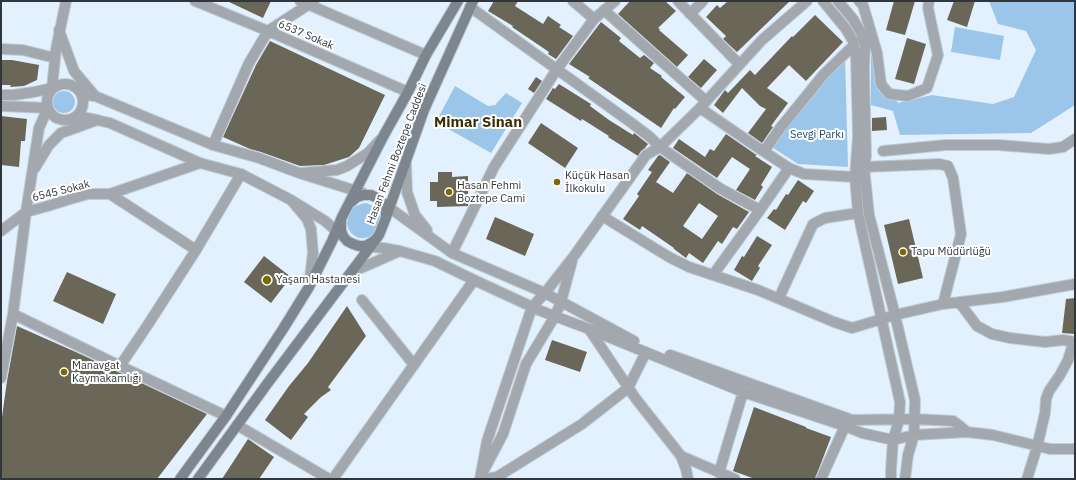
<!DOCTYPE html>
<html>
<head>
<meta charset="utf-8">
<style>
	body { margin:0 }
	#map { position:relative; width:1076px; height:480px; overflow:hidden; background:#e3f1fe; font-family:"IBM Plex Sans",sans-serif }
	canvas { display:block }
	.frame { position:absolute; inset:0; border:2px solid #30363b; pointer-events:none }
</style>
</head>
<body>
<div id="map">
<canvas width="1076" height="480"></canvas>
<div class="frame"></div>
</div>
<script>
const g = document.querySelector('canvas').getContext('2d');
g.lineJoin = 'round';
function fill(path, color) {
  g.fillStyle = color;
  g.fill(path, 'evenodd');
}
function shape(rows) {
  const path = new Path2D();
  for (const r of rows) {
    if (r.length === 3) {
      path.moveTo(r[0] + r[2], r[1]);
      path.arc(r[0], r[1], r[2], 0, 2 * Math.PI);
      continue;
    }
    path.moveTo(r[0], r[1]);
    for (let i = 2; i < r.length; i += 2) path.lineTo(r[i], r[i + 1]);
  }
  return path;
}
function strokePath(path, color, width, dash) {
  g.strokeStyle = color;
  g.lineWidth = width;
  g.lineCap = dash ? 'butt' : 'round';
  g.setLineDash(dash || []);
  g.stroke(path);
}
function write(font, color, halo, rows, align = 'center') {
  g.font = font + ' "IBM Plex Sans",sans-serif';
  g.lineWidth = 4;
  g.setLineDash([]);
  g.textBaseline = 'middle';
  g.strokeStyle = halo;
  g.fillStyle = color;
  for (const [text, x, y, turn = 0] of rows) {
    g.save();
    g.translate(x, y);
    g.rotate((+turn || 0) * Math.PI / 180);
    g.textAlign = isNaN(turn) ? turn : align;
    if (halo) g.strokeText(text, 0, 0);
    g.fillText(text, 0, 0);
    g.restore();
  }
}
const green = shape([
	[989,1,1075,1,1075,105,1031,133,900,135,893,111,871,105,871,55,898,103,932,95,993,104,1014,97,1036,50,1026,31,998,24],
	[955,27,1004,36,1000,60,951,52],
	[845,56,848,167,798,164,770,146],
	[455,86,488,106,495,105,506,93,522,103,491,153,436,122],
	[64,102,11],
	[366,203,371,205,375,207,378,211,380,216,380,221,376,230,373,234,369,237,364,238,359,238,355,236,351,233,348,228,347,223,348,218,352,209,356,206,361,204]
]);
const building = shape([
	[227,1,271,1,263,18],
	[494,1,518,1,515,6,543,24,548,16,561,25,559,27,573,36,556,59,548,54,549,52,512,27,513,26,488,11],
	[630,1,665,1,676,11,658,28,660,29,659,30,688,55,677,67,618,14],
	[728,1,790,1,737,52,723,39,726,36,706,17,717,5,720,8],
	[894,1,915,1,905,35,886,30],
	[954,1,975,1,967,27,947,20],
	[815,15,843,42,806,81,789,65,767,88,788,103,771,126,773,127,762,143,748,133,766,109,760,106,742,88,723,113,714,105,725,90,728,93,750,70,755,75,792,36,793,37],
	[601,22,621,38,619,41,640,58,644,55,654,63,650,68,662,76,661,77,685,97,675,109,674,108,661,128,588,78,590,77,569,64],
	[907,38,926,44,914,84,895,79],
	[270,41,385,95,359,148,349,157,324,165,300,166,261,152,250,149,223,137,256,65],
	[704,59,717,70,701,88,688,77],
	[1,60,12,60,39,65,37,80,24,86,10,87,11,85,1,85],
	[536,77,542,81,534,93,528,89],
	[559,84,591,104,590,106,609,120,633,135,634,133,648,144,645,148,641,151,638,156,608,137,609,136,582,119,581,121,546,99,553,88,555,89],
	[1,116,27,119,25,141,21,141,19,167,1,165],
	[886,117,887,130,872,131,872,118],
	[541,123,578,148,565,168,528,143],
	[726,134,755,154,757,155,755,156,772,167,761,185,763,187,755,200,736,190,750,169,732,157,717,178,673,148,679,139,705,157,710,149,714,151],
	[660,155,670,162,656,182,673,193,687,173,717,194,749,212,737,229,733,227,722,244,718,241,703,263,689,253,686,258,674,249,674,248,642,226,640,230,623,219,639,196,637,194,652,172,648,170,658,156],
	[699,203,718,216,702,239,683,226],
	[438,172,452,172,452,177,468,176,468,206,437,207,437,201,430,201,430,182,438,182],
	[798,180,814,191,806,203,803,201,785,230,767,218,774,209,776,210,786,194,788,195],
	[495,217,534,234,525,256,486,239],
	[909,219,923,278,898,284,884,225],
	[757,236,772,245,758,266,760,268,752,281,734,270,742,256,744,257],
	[264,256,291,277,271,303,244,282],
	[67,272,116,294,103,324,53,301],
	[1075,298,1075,334,1062,333,1066,299],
	[347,306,366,336,328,387,331,390,321,397,304,414,308,417,291,440,265,420,289,386,308,363],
	[17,326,78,353,207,414,157,479,1,479,1,424,7,381],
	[552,340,587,352,580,372,545,360],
	[754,407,806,427,806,428,831,437,815,479,755,479,733,471],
	[248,439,274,457,259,479,222,479]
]);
const minor = shape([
	[195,1,268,31,408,92],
	[300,1,426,55],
	[573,1,594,19,615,1],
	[678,1,739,64],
	[823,1,846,29,853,41,856,57,858,136,855,177,858,213,900,402,899,420,893,440,891,470,891,479],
	[838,1,853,19,861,33,865,46,864,69,866,156,864,167,869,215,895,315,915,400,914,435,908,455,905,479],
	[859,1,863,5,877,53,881,84,889,94,908,96,927,88,938,55,928,8,929,1],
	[470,7,633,124,650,137,660,147,696,172,721,189,760,210],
	[604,10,706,101],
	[690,14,703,1],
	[59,30,74,71,95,96],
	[1,49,23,50,55,58],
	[52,88,56,49,66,1],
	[700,108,754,145,789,168,804,174,855,177],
	[213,145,249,63,268,31,314,1],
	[764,151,781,127,824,74,854,45],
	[883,151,946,145,998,145,1049,149,1063,147,1075,139],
	[406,164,407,192,415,215,427,230],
	[35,168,49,145,61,133,97,120],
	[300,173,337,170,347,166,368,153,380,140],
	[110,194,196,250],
	[292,201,307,219,311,229,313,253,309,285],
	[383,203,452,253,545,293,634,341],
	[602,216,669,257,689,267,758,290,834,322,852,328,895,315,943,304,961,234,953,178,948,166,939,164,864,167],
	[1,231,26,212,48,206,67,200,88,194,110,194,200,163],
	[363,246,383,248,400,251,435,261,474,280,541,311,589,329,743,392,845,426,862,433,893,440,914,435,967,432,993,435,1050,449,1075,449],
	[452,253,494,167,557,69,594,19],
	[352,272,400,251],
	[713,275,760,210,789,168],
	[779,298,813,224,825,218,858,213],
	[362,300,414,365],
	[959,302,977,326,992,334,1010,338,1045,342,1063,340,1075,342],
	[943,304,1003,297,1075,284],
	[13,314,120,366,226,416],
	[589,329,636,399,681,456,686,469,688,479],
	[670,355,852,420,915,419,953,421,960,426,967,432],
	[120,366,147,326,196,250,241,174],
	[1,378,13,314,26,212,39,128,48,108],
	[237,425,329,479],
	[681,456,735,479],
	[484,470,503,434,526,364,555,316,561,302,572,261],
	[719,473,743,392],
	[333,479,474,280],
	[480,479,487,441,532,307,545,293,574,256,646,155,660,147,700,108,762,40,807,1],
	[485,479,497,477,582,424,628,388,646,352],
	[821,479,845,426],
	[1027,479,1037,447,1045,413,1046,399,1049,391,1060,375,1068,360,1071,350,1075,342]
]);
const tertiary = shape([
	[65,102,18],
	[1,95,14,95,34,92,52,88],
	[83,95,95,96,213,145,259,158,299,173,363,193],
	[1,106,48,108],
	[77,116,97,120,110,123,200,163,241,174,291,200,325,221,342,236]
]);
const secondary = shape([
	[350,203,357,197,364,195,371,195,377,198,383,203,386,209,386,217],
	[341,221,341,230,343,236,347,241,353,244,359,246,365,246,371,243,375,240],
	[180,479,226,416,283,329,309,287,332,241,342,217,384,135,408,92,426,55,458,1],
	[198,479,267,384,379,235,385,220,424,110,473,1]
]);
const markers = [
	[557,182,4,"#7d6900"],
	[449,192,4,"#7d6900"],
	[903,252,4,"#7d6900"],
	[267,280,5,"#7d6900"],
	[64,372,4,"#7d6900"]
];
const streetNames = [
	["6537 Sokak",306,35,23],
	["Hasan Fehmi Boztepe Caddesi",397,154,-69],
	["6545 Sokak",61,191,-14]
];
const parkNames = [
	["Sevgi Parkı",817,135]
];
const poiNames = [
	["Küçük Hasan",565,176],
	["İlkokulu",565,189],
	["Hasan Fehmi",457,186],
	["Boztepe Cami",457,199],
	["Tapu Müdürlüğü",911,252],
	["Yaşam Hastanesi",276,280],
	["Manavgat",72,366],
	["Kaymakamlığı",72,379]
];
const districtNames = [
	["Mimar Sinan",478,123]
];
fill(green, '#9cc6e9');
fill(building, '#6b6758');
strokePath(minor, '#bfccd7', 12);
strokePath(tertiary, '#bfccd7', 12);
strokePath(secondary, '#bfccd7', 12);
strokePath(minor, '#a2a8ae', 10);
strokePath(tertiary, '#a2a8ae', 10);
strokePath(secondary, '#7d868e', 10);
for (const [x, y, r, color] of markers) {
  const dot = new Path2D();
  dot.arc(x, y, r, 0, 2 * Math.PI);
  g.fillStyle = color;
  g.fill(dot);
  strokePath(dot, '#fff', 1.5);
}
write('11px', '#30363b', '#fff', streetNames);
write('11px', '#15496e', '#fff', parkNames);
write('11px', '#30363b', '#fff', poiNames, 'left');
write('bold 15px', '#392f03', '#fff', districtNames);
</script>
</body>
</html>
